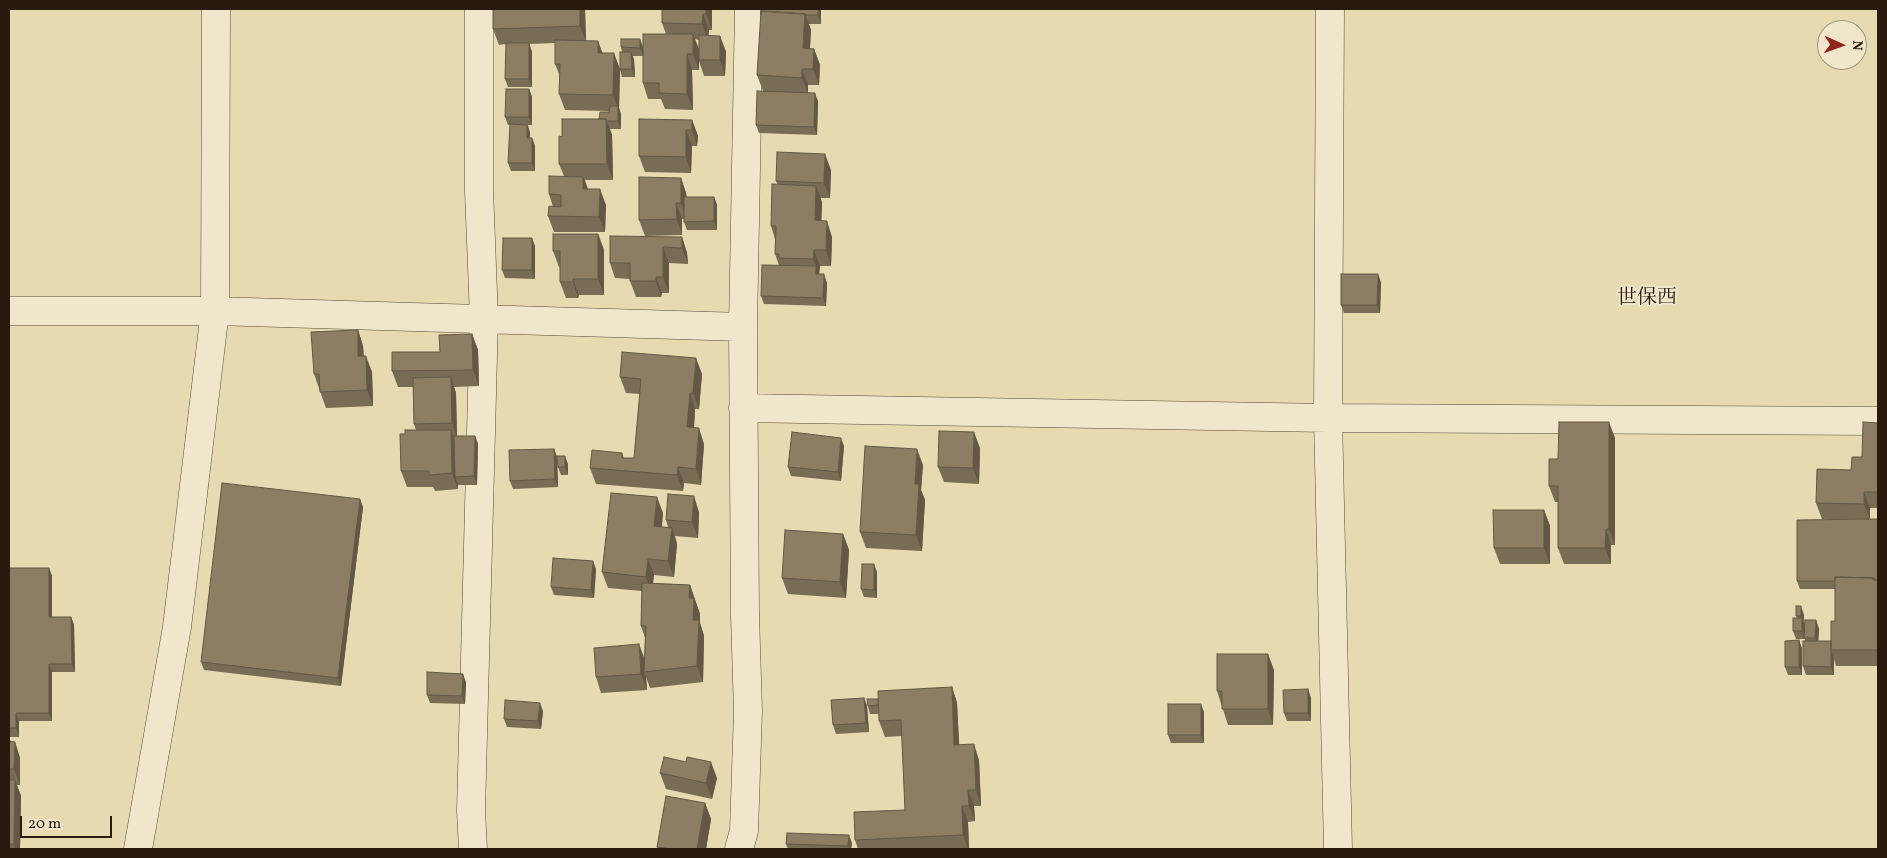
<!DOCTYPE html>
<html>
<head>
<meta charset="utf-8">
<style>
	body { margin:0 }
	#map { position:relative; width:1887px; height:858px; overflow:hidden; background:#e7d9b0; font-family:Vollkorn,serif }
	canvas { display:block }
	.frame { position:absolute; inset:0; border:10px solid #291a10; pointer-events:none }
	.north { position:absolute; left:1817px; top:20px; width:50px; height:50px; box-sizing:border-box; background:#efe6cc; border:1px solid #a09481; border-radius:50%; rotate:92deg; font-size:14px; font-weight:700; line-height:20px; text-align:center; color:#291a10 }
	.north::after { content:''; display:block; margin:auto; width:18px; height:22px; background:#8f2418; clip-path:polygon(50% 0,100% 100%,50% 72%,0 100%) }
	.scale { position:absolute; left:20px; top:816px; width:92px; height:22px; box-sizing:border-box; border:2px solid #291a10; border-top:0; padding-left:6px; font-size:15px; line-height:18px; white-space:nowrap; color:#291a10; -webkit-text-stroke:4px #efe6cc; paint-order:stroke }
</style>
</head>
<body>
<div id="map">
<canvas width="1887" height="858"></canvas>
<div class="frame"></div>
<div class="north">N</div>
<div class="scale">20 m</div>
</div>
<script>
const g = document.querySelector('canvas').getContext('2d');
g.lineJoin = 'round';
function shape(rows) {
  const path = new Path2D();
  for (const r of rows) {
    path.moveTo(r[0], r[1]);
    for (let i = 2; i < r.length; i += 2) path.lineTo(r[i], r[i + 1]);
  }
  return path;
}
function strokePath(path, color, width, dash) {
  g.strokeStyle = color;
  g.lineWidth = width;
  g.lineCap = dash ? 'butt' : 'round';
  g.setLineDash(dash || []);
  g.stroke(path);
}
function fill(path, color) {
  g.fillStyle = color;
  g.fill(path, 'evenodd');
}
function write(font, color, halo, rows, align = 'center') {
  g.font = font + ' Vollkorn,"Noto Serif JP",serif';
  g.lineWidth = 4;
  g.setLineDash([]);
  g.textBaseline = 'middle';
  g.strokeStyle = halo;
  g.fillStyle = color;
  for (const [text, x, y, turn = 0] of rows) {
    g.save();
    g.translate(x, y);
    g.rotate((+turn || 0) * Math.PI / 180);
    g.textAlign = isNaN(turn) ? turn : align;
    if (halo) g.strokeText(text, 0, 0);
    g.fillText(text, 0, 0);
    g.restore();
  }
}
const minor = shape([
	[1330,9,1328,418,1338,849],
	[9,311,215,311,743,327],
	[743,408,1328,418,1878,421],
	[138,849,177,627,215,311,216,9],
	[473,849,471,811,484,318,479,190,479,9],
	[739,849,744,831,748,711,745,615,743,327,749,9]
]);
const wall = shape([
	[585,9,586,41,598,41,602,53,620,68,622,52,621,47,643,46,666,34,662,23,712,9,712,30,709,30,708,36,720,36,726,52,725,76,704,76,699,61,699,70,692,70,693,110,665,109,661,99,648,99,643,83,643,56,633,56,634,60,635,77,622,77,620,70,619,108,621,114,621,129,610,129,612,135,613,180,585,180,588,189,606,205,605,232,554,232,548,216,553,207,549,194,564,176,559,164,562,137,599,119,609,112,609,111,565,110,559,94,560,76,555,64,555,43,529,44,532,52,532,87,508,87,505,79,506,44,499,45,493,29],
	[695,39,699,40,699,49],
	[821,9,821,24,809,24,811,30,810,48,814,49,820,65,819,85,808,85,808,92,818,101,817,135,759,133,756,125,763,91,757,75,761,16],
	[529,89,532,97,532,125,528,125,530,133,530,138,532,138,535,146,535,171,511,171,508,163,510,125,508,125,505,117],
	[692,120,698,136,697,146,692,146,691,173,645,172,639,156],
	[831,170,830,198,820,198,822,202,821,221,832,237,831,266,820,266,819,274,827,283,826,306,764,304,761,296,779,265,775,254,775,239,771,226,778,185,776,181],
	[681,178,686,193,687,197,714,197,717,205,717,230,687,230,684,222,684,219,682,219,682,235,645,236,639,220],
	[598,234,604,250,604,295,579,295,578,298,566,298,560,282,560,267,559,267,553,251],
	[682,237,687,253,688,264,669,263,669,293,662,293,661,297,636,297,630,281,630,279,615,278,610,263],
	[535,246,535,279,505,278,502,270],
	[1381,282,1380,313,1344,313,1341,305],
	[358,330,363,346,364,356,372,372,373,406,326,408,314,374],
	[472,334,478,350,479,386,454,387,456,393,457,436,475,436,478,444,477,485,458,485,458,484,458,489,435,491,433,487,407,487,401,471,405,434,416,430,414,424,413,387,398,387,392,371,440,352],
	[702,374,699,409,695,409,694,428,704,444,701,485,684,483,683,491,596,484,590,468,622,453,624,458,634,458,640,394,626,393,620,377],
	[1878,423,1878,508,1870,508,1870,519,1878,519,1878,666,1836,666,1834,659,1834,675,1806,675,1803,666,1805,641,1805,639,1796,639,1793,631,1797,618,1796,616,1804,615,1804,622,1805,625,1816,620,1819,629,1818,641,1831,641,1835,621,1835,589,1800,589,1797,581,1868,519,1822,519,1816,503,1851,470,1862,457],
	[1615,438,1615,545,1611,545,1611,564,1564,564,1558,548,1558,502,1555,502,1549,486,1558,459],
	[844,446,841,481,791,476,788,467],
	[980,448,979,484,944,482,938,467],
	[554,449,557,457,558,487,513,489,510,481],
	[568,464,568,475,561,475,558,467],
	[923,465,921,490,925,500,922,551,866,548,860,532],
	[363,507,341,686,204,670,201,662],
	[1544,510,1550,526,1550,564,1500,564,1494,548],
	[699,512,698,538,675,536,677,544,674,577,654,575,653,583,690,585,700,614,700,623,704,636,703,682,650,688,646,677,647,690,601,693,596,677,644,660,645,638,641,626,642,591,608,588,602,572,663,513,662,527,668,527,666,520],
	[843,534,849,550,846,598,788,594,782,578],
	[9,568,49,568,52,576,52,617,71,617,74,625,75,672,52,672,52,721,19,721,19,737,9,737],
	[596,569,594,598,554,595,551,587],
	[877,572,877,598,864,597,861,589],
	[1799,640,1802,649,1802,675,1788,675,1785,667],
	[1274,670,1273,725,1228,725,1217,691],
	[466,682,465,704,430,703,427,695],
	[952,687,957,703,959,745,979,760,981,806,974,806,975,821,968,822,969,849,858,849,855,840,905,810,902,736,885,737,879,721,879,714,870,714,868,706,878,699],
	[1308,689,1311,698,1311,721,1287,721,1284,713],
	[864,698,867,706,869,732,836,734,833,725],
	[543,711,541,729,507,727,504,719],
	[1204,712,1204,743,1171,743,1168,735],
	[9,741,15,742,20,758,20,785,17,785,21,796,20,849,9,849],
	[686,762,717,778,712,799,666,789,660,773],
	[705,803,711,819,706,849,658,849,657,847],
	[852,843,851,849,788,849,786,844]
]);
const shadedWall = shape([
	[580,9,585,9,586,42,580,26],
	[706,9,712,9,712,30,706,14],
	[818,9,821,9,821,24,818,15],
	[703,14,709,30,708,40,702,24],
	[805,14,811,30,809,64,803,48],
	[693,34,699,50,699,70,693,54],
	[720,36,726,52,725,76,720,60],
	[640,39,643,47,643,56,640,48],
	[598,41,604,57,598,53],
	[529,43,532,52,532,87,529,79],
	[814,49,820,65,819,85,813,69],
	[631,52,634,60,635,77,632,69],
	[614,53,620,69,619,108,621,114,621,129,618,121,618,109,613,95],
	[687,54,692,70,693,110,687,94],
	[802,69,808,85,808,94,802,78],
	[529,89,532,97,532,125,529,117],
	[815,93,818,101,817,135,814,127],
	[606,119,612,135,613,180,607,164],
	[692,120,698,136,697,146,692,130],
	[527,125,530,133,530,146,527,138],
	[686,130,692,146,691,173,686,157],
	[532,138,535,146,535,171,532,163],
	[825,154,831,170,830,198,824,183],
	[583,177,589,193,583,189],
	[681,178,686,193,687,219,681,203],
	[816,186,822,202,821,236,815,220],
	[600,189,606,205,605,232,599,217],
	[714,197,717,205,717,230,714,221],
	[676,203,682,219,682,235,677,219],
	[827,221,832,237,831,266,826,250],
	[598,234,604,250,604,295,598,279],
	[682,237,687,253,688,264,682,248],
	[532,238,535,246,535,279,532,270],
	[663,247,669,263,669,293,663,277],
	[814,250,820,266,819,275,813,259],
	[816,266,819,275,816,274],
	[824,274,827,283,826,306,823,298],
	[1378,274,1381,282,1380,313,1377,305],
	[656,277,662,293,661,297,656,281],
	[573,279,579,295,578,298,573,282],
	[358,330,363,346,364,372,358,356],
	[472,334,478,350,479,386,473,370],
	[366,356,372,372,373,406,367,390],
	[696,358,702,374,699,409,693,393],
	[451,377,456,393,457,439,452,423],
	[690,393,695,409,693,443,687,427],
	[1609,422,1615,438,1615,545,1609,529],
	[699,428,704,444,701,485,696,469],
	[451,430,457,446,455,477,458,484,458,489,452,473],
	[974,432,980,448,979,484,973,468],
	[475,436,478,444,477,485,474,476],
	[841,438,844,446,841,481,838,472],
	[554,449,557,457,558,487,555,479],
	[917,449,923,465,921,490,925,500,922,551,916,535,915,484],
	[565,456,568,464,568,475,565,467],
	[678,467,684,483,683,491,677,475],
	[1864,492,1870,508,1870,519,1864,504],
	[694,496,699,512,698,538,692,522],
	[657,497,663,513,660,542,654,526],
	[360,499,363,507,341,686,338,678],
	[1544,510,1550,526,1550,564,1544,548],
	[672,528,677,544,674,577,668,561],
	[1606,529,1611,545,1611,564,1605,548],
	[843,534,849,550,846,598,840,582],
	[648,559,654,575,652,592,646,577],
	[593,561,596,569,594,598,591,590],
	[874,564,877,572,877,598,874,590],
	[49,568,52,576,52,625,49,617],
	[690,585,700,614,700,623,704,636,703,682,697,666,693,620,689,598],
	[1801,606,1804,615,1804,622,1805,626,1805,639,1802,631,1802,620,1801,616],
	[71,617,74,625,75,672,72,664],
	[1816,620,1819,629,1818,646,1815,638],
	[1799,640,1802,649,1802,675,1799,667],
	[639,644,645,660,644,672,646,677,647,690,641,674],
	[1831,651,1834,659,1834,675,1831,667],
	[1268,654,1274,670,1273,725,1268,709],
	[49,664,52,672,52,721,49,713],
	[463,674,466,682,465,704,462,696],
	[952,687,957,703,960,761,954,745],
	[1308,689,1311,698,1311,721,1308,713],
	[864,698,867,706,869,732,866,723],
	[540,703,543,711,541,729,538,721],
	[1201,704,1204,712,1204,743,1201,735],
	[16,713,19,721,19,737,16,728],
	[15,742,20,758,20,785,14,769],
	[974,744,979,760,981,806,976,790],
	[711,762,717,778,712,799,706,783],
	[15,780,21,796,20,849,15,849,14,844],
	[968,790,974,806,975,821,969,806],
	[705,803,711,819,706,849,697,849],
	[962,806,968,822,969,849,968,849,963,835],
	[849,835,852,843,851,849,849,849,848,846]
]);
const building = shape([
	[493,9,580,9,580,26,493,29,493,9],
	[662,9,706,9,706,14,703,14,702,24,662,23,662,9],
	[761,9,818,9,818,15,805,15,805,14,761,11,761,15,761,9],
	[761,11,805,14,803,48,814,49,813,69,802,69,802,78,757,75,761,11],
	[643,34,693,34,693,54,687,54,687,94,659,93,659,83,643,83,643,34],
	[699,35,720,36,720,60,699,60,699,35],
	[621,39,640,39,640,48,621,47,621,39],
	[555,40,598,41,598,53,614,53,613,95,559,94,560,64,555,64,555,40],
	[506,43,529,43,529,79,505,79,506,43],
	[620,52,631,52,632,69,620,69,620,52],
	[506,89,529,89,529,117,505,117,506,89],
	[757,91,815,93,814,127,756,125,757,91],
	[610,106,618,106,618,121,607,121,606,119,599,119,600,112,609,112,610,106],
	[562,119,606,119,607,164,559,164,559,136,562,137,562,119],
	[639,119,692,120,692,130,686,130,686,157,639,156,639,119],
	[510,124,527,125,527,138,532,138,532,163,508,163,510,124],
	[777,152,825,154,824,183,776,181,777,152],
	[549,176,583,177,583,189,600,189,599,217,548,216,549,206,561,207,561,195,549,194,549,176],
	[639,177,681,178,681,203,676,203,677,219,639,220,639,177],
	[772,184,816,186,815,220,827,221,826,250,814,250,813,259,779,258,779,254,775,254,776,226,771,226,772,184],
	[684,197,714,197,714,221,684,222,684,197],
	[553,234,598,234,598,279,573,279,573,282,560,282,560,251,553,251,553,234],
	[610,236,682,237,682,248,663,247,663,277,656,277,656,281,630,281,630,263,610,263,610,236],
	[503,238,532,238,532,270,502,270,503,238],
	[762,265,816,266,816,274,824,274,823,298,761,296,762,265],
	[1341,274,1378,274,1377,305,1341,305,1341,274],
	[358,330,358,356,366,356,367,390,320,392,319,374,314,374,311,332,358,330],
	[472,334,473,370,392,371,392,352,440,352,439,335,472,334],
	[622,352,696,358,693,393,690,393,687,427,699,428,696,469,678,467,677,475,590,468,592,450,622,453,622,458,634,458,641,379,620,377,622,352],
	[451,377,452,423,414,424,413,378,451,377],
	[1559,422,1609,422,1609,529,1606,529,1605,548,1558,548,1558,486,1549,486,1549,459,1558,459,1559,422],
	[1863,422,1878,423,1878,492,1864,492,1864,504,1816,503,1817,469,1851,470,1852,457,1862,457,1863,422],
	[405,430,451,430,452,473,429,475,429,471,401,471,400,434,405,434,405,430],
	[939,431,974,432,973,468,938,467,939,431],
	[792,432,841,438,838,472,788,467,792,432],
	[454,436,475,436,474,476,455,477,454,436],
	[865,446,917,449,915,484,919,484,916,535,860,532,865,446],
	[554,449,555,479,510,481,509,450,554,449],
	[557,456,565,456,565,467,558,467,557,456],
	[222,483,360,499,338,678,201,662,222,483],
	[611,493,657,497,654,526,672,528,668,561,648,559,646,577,602,572,611,493],
	[668,494,694,496,692,522,666,520,668,494],
	[1493,510,1544,510,1544,548,1494,548,1493,510],
	[1878,519,1878,580,1875,580,1874,578,1835,577,1835,581,1797,581,1797,520,1878,519],
	[785,530,843,534,840,582,782,578,785,530],
	[553,558,593,561,591,590,551,587,553,558],
	[862,564,874,564,874,590,861,589,862,564],
	[9,568,49,568,49,617,71,617,72,664,49,664,49,713,16,713,16,728,9,728,9,568],
	[1835,577,1874,578,1873,580,1878,580,1878,650,1831,650,1831,621,1835,621,1835,577],
	[642,583,690,585,689,598,694,598,693,620,699,620,697,666,644,672,646,626,641,626,642,583],
	[1796,606,1801,606,1801,616,1796,616,1796,606],
	[1793,618,1802,618,1802,631,1793,631,1793,618],
	[1805,620,1816,620,1815,638,1804,638,1805,620],
	[1799,640,1799,667,1785,667,1785,641,1799,640],
	[1803,641,1831,641,1831,667,1803,666,1803,641],
	[639,644,641,674,596,677,594,648,639,644],
	[1217,654,1268,654,1268,709,1222,709,1222,691,1217,691,1217,654],
	[427,672,463,674,462,696,427,695,427,672],
	[952,687,954,745,974,744,976,790,968,790,969,806,962,806,963,835,855,840,854,812,905,810,901,720,879,721,878,691,952,687],
	[1308,689,1308,713,1284,713,1283,690,1308,689],
	[864,698,866,723,833,725,831,700,864,698],
	[867,699,878,699,878,705,868,706,867,699],
	[505,700,540,703,538,721,504,719,505,700],
	[1168,704,1201,704,1201,735,1168,735,1168,704],
	[9,741,15,742,14,769,9,769,9,741],
	[664,757,686,762,687,757,711,762,706,783,660,773,664,757],
	[9,780,15,780,14,844,9,844,9,780],
	[666,796,705,803,697,849,672,849,657,847,666,796],
	[787,833,849,835,848,846,786,844,787,833]
]);
const quarterNames = [
	["世保西",1647,299]
];
strokePath(minor, '#584a38', 29);
strokePath(minor, '#efe6cc', 28);
fill(wall, '#786c55');
fill(shadedWall, '#625845');
fill(building, '#8c7d63');
strokePath(building, '#625845', 1);
write('20px', '#291a10', '#efe6cc', quarterNames);
</script>
</body>
</html>
